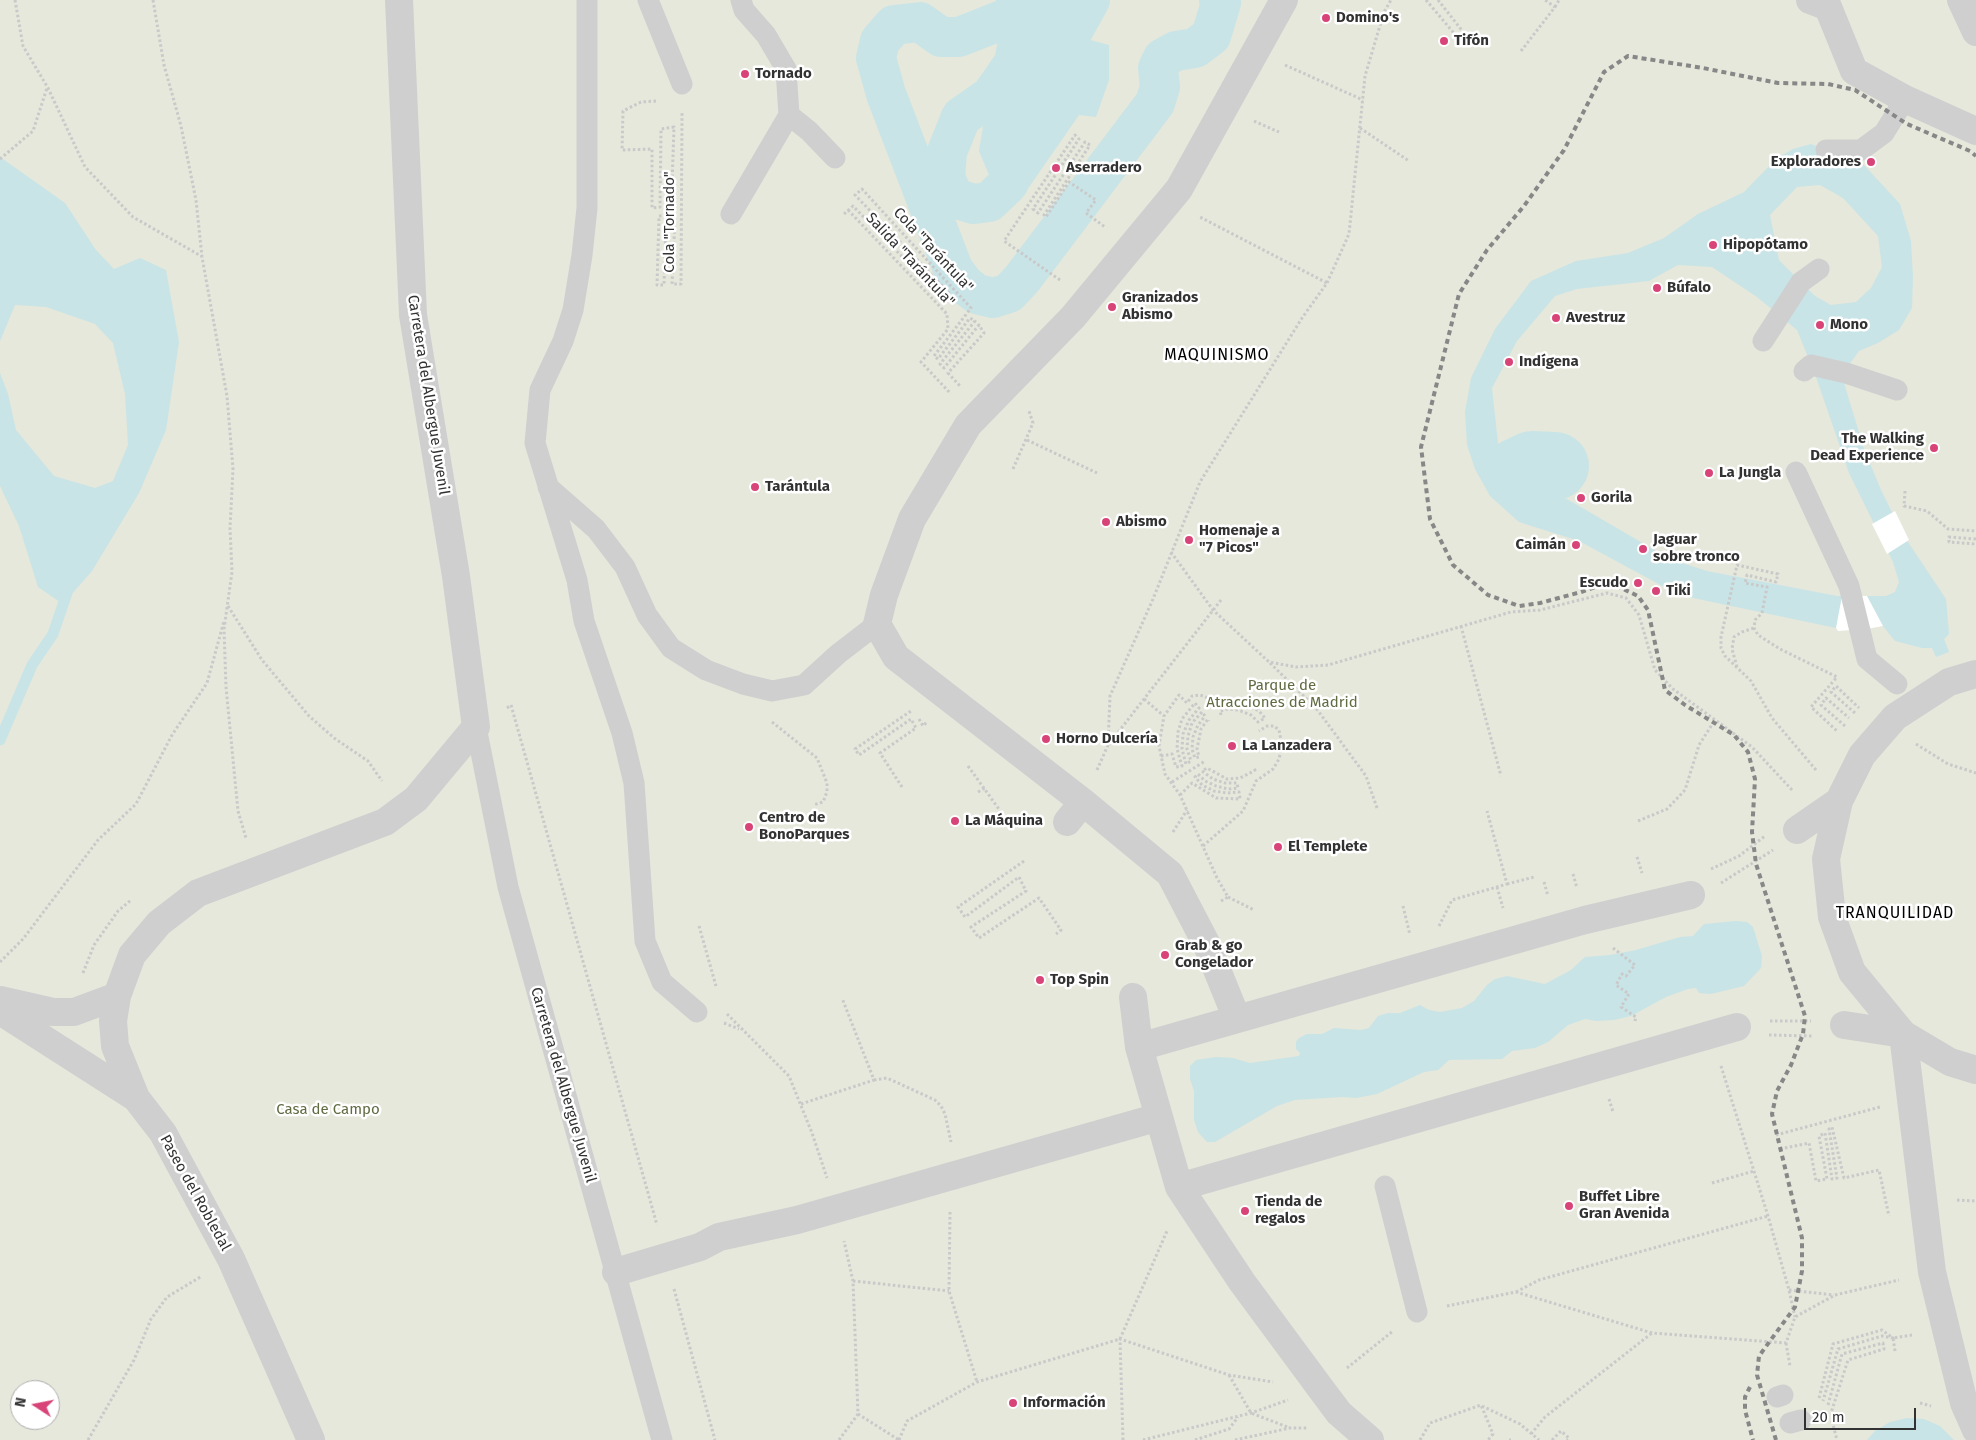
<!DOCTYPE html>
<html>
<head>
<meta charset="utf-8">
<style>
	body { margin:0 }
	#map { position:relative; width:1976px; height:1440px; overflow:hidden; background:#fff; font-family:"Fira Sans",sans-serif }
	canvas { display:block }
	.north { position:absolute; left:10px; top:1380px; width:50px; height:50px; box-sizing:border-box; background:#fff; border:1px solid #adadad; border-radius:50%; rotate:281deg; font-size:14px; font-weight:700; line-height:20px; text-align:center; color:#323232 }
	.north::after { content:''; display:block; margin:auto; width:18px; height:22px; background:#d84477; clip-path:polygon(50% 0,100% 100%,50% 72%,0 100%) }
	.scale { position:absolute; left:1804px; top:1408px; width:112px; height:22px; box-sizing:border-box; border:2px solid #323232; border-top:0; padding-left:6px; font-size:15px; line-height:18px; white-space:nowrap; color:#323232; -webkit-text-stroke:4px #fff; paint-order:stroke }
</style>
</head>
<body>
<div id="map">
<canvas width="1976" height="1440"></canvas>
<div class="north">N</div>
<div class="scale">20 m</div>
</div>
<script>
const g = document.querySelector('canvas').getContext('2d');
g.lineJoin = 'round';
function fill(path, color) {
  g.fillStyle = color;
  g.fill(path, 'evenodd');
}
function shape(rows) {
  const path = new Path2D();
  for (const r of rows) {
    path.moveTo(r[0], r[1]);
    for (let i = 2; i < r.length; i += 2) path.lineTo(r[i], r[i + 1]);
  }
  return path;
}
function strokePath(path, color, width, dash) {
  g.strokeStyle = color;
  g.lineWidth = width;
  g.lineCap = dash ? 'butt' : 'round';
  g.setLineDash(dash || []);
  g.stroke(path);
}
function write(font, color, halo, rows, align = 'center') {
  g.font = font + ' "Fira Sans",sans-serif';
  g.lineWidth = 5;
  g.setLineDash([]);
  g.textBaseline = 'middle';
  g.strokeStyle = halo;
  g.fillStyle = color;
  for (const [text, x, y, turn = 0] of rows) {
    g.save();
    g.translate(x, y);
    g.rotate((+turn || 0) * Math.PI / 180);
    g.textAlign = isNaN(turn) ? turn : align;
    if (halo) g.strokeText(text, 0, 0);
    g.fillText(text, 0, 0);
    g.restore();
  }
}
const green = shape([
	[0,0,1976,0,1976,1440,0,1440],
	[20,1390,50,1390,50,1420,20,1420]
]);
const water = shape([
	[1045,28,1109,45,1109,80,1096,117,1079,115,1027,190,1011,199,992,182,979,151,983,126,1007,100,1027,66,1032,44],
	[1811,144,1863,164,1900,204,1911,241,1913,277,1912,308,1899,330,1878,343,1859,351,1846,369,1844,383,1864,449,1881,490,1904,536,1946,599,1949,634,1944,639,1949,652,1936,657,1932,648,1922,648,1895,641,1883,626,1836,628,1679,595,1579,541,1519,522,1490,496,1475,469,1467,445,1465,412,1471,378,1495,329,1531,281,1576,261,1628,253,1664,238,1698,214,1744,192,1777,158,1793,149],
	[1820,185,1843,198,1878,236,1882,267,1871,288,1856,302,1831,305,1815,296,1779,260,1770,215,1797,187],
	[1678,265,1712,267,1757,297,1797,330,1815,374,1849,473,1893,562,1899,582,1895,592,1886,596,1837,596,1707,571,1670,559,1567,499,1537,490,1523,481,1498,443,1492,388,1517,341,1555,296,1577,289,1649,281],
	[0,157,65,203,96,250,114,269,140,258,166,270,179,342,166,430,139,493,92,571,63,604,38,587,19,526,0,486,0,373,8,394,16,430,54,476,95,488,113,481,128,445,125,394,113,343,95,324,46,307,15,305,0,341],
	[1736,921,1747,922,1753,927,1762,956,1761,968,1744,986,1711,994,1699,993,1696,988,1688,989,1666,997,1631,1016,1614,1020,1596,1021,1585,1019,1568,1025,1548,1042,1535,1048,1512,1051,1502,1059,1449,1060,1438,1070,1424,1072,1377,1094,1356,1098,1343,1097,1295,1100,1277,1106,1215,1142,1207,1142,1198,1132,1194,1120,1194,1091,1190,1079,1190,1066,1196,1060,1216,1057,1233,1058,1250,1063,1299,1056,1300,1053,1296,1049,1296,1042,1299,1038,1307,1034,1322,1034,1334,1028,1361,1030,1369,1028,1378,1016,1388,1013,1400,1013,1420,1005,1429,1010,1440,1012,1462,1008,1474,1001,1487,985,1495,979,1507,976,1545,984,1571,970,1585,957,1610,955,1636,950,1680,937,1693,936,1704,924],
	[1907,1418,1924,1419,1940,1426,1954,1440,1867,1440,1875,1431,1890,1422]
]);
const pier = shape([
	[1895,511,1909,540,1887,554,1872,524],
	[1842,596,1867,596,1883,626,1867,629,1838,631,1836,628]
]);
const stream = shape([
	[0,740,32,665,53,634,68,590]
]);
const canal = shape([
	[1018,0,1010,17,959,37,941,37,920,22,894,25,880,41,876,58,886,94,953,269,964,284,977,294,993,298,1009,293,1022,279,1155,103,1160,87,1158,68,1163,58,1176,51,1195,48,1211,36,1221,3,1219,0],
	[1049,86,1070,36,1090,0],
	[1026,141,1008,184,989,202,974,204,954,198,945,178,947,152,961,117,991,96,1014,63,1017,47,1024,33,1037,26,1047,16,1051,0]
]);
const river = shape([
	[1517,472,1532,465,1555,466]
]);
const path = shape([
	[15,0,23,46,48,88,85,167,133,217,201,256],
	[153,0,164,65,181,126,196,200,202,257,227,396,233,469,230,528,232,572,224,629,226,687,238,811,246,838],
	[1426,0,1458,38],
	[1438,0,1464,33],
	[1555,7,1559,0],
	[1521,51,1555,7,1545,0],
	[1285,65,1363,100],
	[656,101,641,102,623,111,622,150,652,149,652,208,660,207,661,129,674,127,671,215,659,216,657,285,664,285,666,220,675,219,672,284,681,284,682,113],
	[1254,121,1279,132],
	[1360,128,1409,161],
	[0,159,33,131,47,88],
	[848,210,947,314,948,329,921,362,951,394],
	[844,214,853,206,945,301,951,295,855,195,862,189,971,308,934,356,938,359,970,318,975,321,940,364,944,368,979,325,984,333,948,373,960,386],
	[1060,280,1004,241,1075,135,1079,139,1033,209,1038,213,1085,142,1090,145,1044,215,1046,217,1069,182,1096,200,1086,213,1105,227],
	[1327,283,1349,234,1365,76,1384,12,1391,0],
	[1027,440,1097,473],
	[1013,469,1033,423,1029,411],
	[1905,491,1904,506,1927,511,1948,529,1976,531],
	[1976,539,1949,537,1949,542,1976,544],
	[1171,552,1213,610,1269,662,1296,667,1328,665,1511,612,1540,610,1607,593,1626,598,1639,615,1655,670,1673,689,1752,747,1793,791],
	[228,606,262,660,309,716,334,738,368,761,382,781],
	[1461,626,1501,776],
	[1270,663,1316,708,1366,776,1377,808],
	[1737,667,1732,649,1734,637,1742,632,1754,628],
	[1144,699,1164,716],
	[507,708,511,705,657,1225],
	[1855,713,1831,692,1836,686,1859,708],
	[919,719,923,726,927,722],
	[772,722,817,758,827,783,827,792,823,802,813,805],
	[1845,726,1821,705,1826,698,1849,718],
	[1109,744,1221,600],
	[1916,744,1948,764,1976,773],
	[1161,756,1172,754,1176,767,1182,766,1177,749,1178,732,1182,719,1195,703,1199,708,1189,720,1183,734,1182,749,1186,764,1191,761,1187,749,1188,736,1192,723,1202,712,1205,716,1198,725,1193,737,1192,749,1195,758,1199,757,1197,749,1201,729,1208,719,1209,721],
	[968,766,1001,812],
	[1097,770,1108,745,1110,696,1153,599,1200,482,1302,318,1327,283,1198,216],
	[1816,770,1772,718,1751,681,1725,656,1721,648,1721,637,1737,565,1778,574,1776,582,1747,575,1745,583,1767,587,1762,613,1755,620,1754,628,1758,635,1780,649,1837,677,1811,707,1837,731],
	[1172,782,1205,761],
	[902,787,880,753,916,728,911,719,859,755,855,749,911,711],
	[978,792,985,788],
	[1180,795,1192,783,1216,798,1240,799,1239,792,1227,793,1214,791,1202,785,1195,777,1198,774,1205,781,1216,786,1228,789,1238,788,1237,783,1225,783,1213,779,1202,771,1207,768,1227,779,1240,778,1252,772,1255,770,1253,768],
	[1638,821,1667,809,1685,790,1699,745,1713,723],
	[1173,832,1187,810],
	[1203,846,1243,811,1256,781,1273,769,1279,759,1282,745,1279,730,1274,726,1267,726,1259,731],
	[1637,857,1642,873],
	[1024,861,958,907,965,917,1019,877,1026,891,971,927,979,938,1039,898,1061,930,1056,934],
	[1711,869,1739,856,1765,836],
	[1573,874,1577,888],
	[1544,882,1548,896],
	[1721,883,1773,850],
	[1507,884,1534,877],
	[1497,887,1503,908],
	[1228,897,1254,910],
	[1221,901,1228,897,1217,878,1180,795,1165,774,1159,746,1164,716,1179,695,1187,703,1192,696,1200,695,1211,699,1217,705,1230,702,1245,704,1259,711,1265,718,1258,722,1251,715,1238,710,1228,709,1220,711,1221,715],
	[1403,906,1410,935],
	[699,926,716,986],
	[1439,926,1452,900,1507,884,1487,811],
	[1613,948,1635,965,1626,976,1622,974,1616,985,1629,994,1621,1007,1636,1017,1635,1021],
	[0,962,23,939,98,840,136,804,172,735,207,683,224,621],
	[83,973,94,945,118,911,131,900],
	[727,1014,789,1076,812,1133,827,1178],
	[1770,1021,1811,1021],
	[724,1023,739,1029],
	[1769,1035,1812,1036],
	[1721,1066,1768,1216,1789,1290,1795,1317],
	[874,1080,887,1078,935,1100,941,1106,945,1114,951,1142],
	[1609,1099,1613,1112],
	[801,1104,874,1080,842,998],
	[1776,1135,1880,1107],
	[1780,1149,1809,1143,1816,1181,1827,1179,1819,1136,1825,1133,1832,1179,1837,1178,1829,1129,1832,1127,1844,1178,1879,1170,1889,1216],
	[1712,1183,1754,1171],
	[1957,1200,1976,1201],
	[950,1212,949,1291,977,1382],
	[853,1281,949,1291],
	[674,1289,715,1440],
	[1789,1290,1834,1295],
	[1516,1292,1539,1280,1768,1216],
	[1447,1306,1516,1292,1652,1333,1786,1343,1795,1317,1835,1295,1899,1280],
	[1786,1343,1790,1366],
	[1895,1351,1893,1338,1912,1335],
	[1347,1368,1393,1331],
	[1229,1375,1251,1413,1290,1428],
	[1819,1398,1833,1344,1882,1330,1893,1338,1882,1336,1838,1349,1823,1401],
	[1920,1403,1931,1406],
	[1828,1405,1842,1354,1883,1343,1884,1349,1848,1360,1831,1413],
	[1482,1406,1520,1424,1539,1440],
	[858,1414,899,1440],
	[1832,1421,1837,1440],
	[1531,1434,1545,1417,1652,1333],
	[88,1440,134,1360,151,1319,167,1297,202,1276],
	[839,1440,858,1414,853,1281,844,1241],
	[899,1440,907,1421,977,1382,1120,1339,1167,1231],
	[1123,1440,1120,1339,1229,1375,1273,1382],
	[1143,1440,1251,1413,1288,1400],
	[1195,1440,1229,1429,1238,1417],
	[1235,1440,1290,1428,1308,1428],
	[1420,1440,1430,1423,1481,1405,1493,1434,1488,1440],
	[1509,1440,1511,1440],
	[1552,1440,1561,1431,1569,1438,1567,1440]
]);
const lane = shape([
	[587,0,587,208,582,255,573,310,563,341,540,390,535,443,577,580,584,621,622,733,634,783,645,941,662,982,697,1012],
	[648,0,682,84],
	[741,0,744,10,766,35,786,69,789,115,809,131,835,158],
	[1826,150,1861,150,1884,133,1905,99],
	[731,214,789,115],
	[1763,341,1801,282,1819,269],
	[1804,371,1811,365,1846,373,1897,390],
	[1796,472,1849,586,1867,659,1897,684],
	[548,487,596,529,625,567,647,615,671,648,706,670,743,684,772,691,804,685,838,654,877,624],
	[476,727,508,887,662,1440],
	[1385,1186,1417,1312],
	[1777,1397,1783,1395],
	[1790,1423,1801,1420]
]);
const street = shape([
	[1810,0,1828,7,1854,71,1905,99,1976,131],
	[1961,0,1976,32],
	[1976,674,1949,682,1895,717,1862,755,1839,801,1826,859,1832,917,1852,972,1903,1034,1950,1062,1976,1070],
	[1067,822,1083,802],
	[1797,830,1839,801],
	[1691,895,1585,920,1139,1047,1179,1187,1737,1027],
	[1133,997,1139,1047],
	[0,1000,53,1012,74,1012,117,996],
	[0,1011,136,1098,163,1133,231,1259,311,1440],
	[1237,1019,1207,945,1170,874,1083,802,896,657,877,624,884,595,912,519,968,425,1073,317,1179,189,1284,0],
	[1844,1025,1903,1034,1932,1272,1964,1403,1976,1430],
	[136,1098,115,1046,113,1021,117,996,132,955,159,923,198,893,385,822,416,799,476,727,456,576,413,315,399,0],
	[1179,1187,1242,1282,1321,1389,1339,1413,1370,1440],
	[616,1272,700,1247,719,1237,797,1220,1159,1117]
]);
const rail = shape([
	[1750,1387,1745,1397,1745,1410,1753,1440],
	[1776,1440,1757,1375,1759,1356,1795,1307,1802,1271,1802,1238,1772,1114,1777,1091,1791,1065,1803,1034,1805,1016,1756,864,1752,832,1755,779,1748,752,1734,735,1685,705,1665,690,1648,610,1638,596,1619,587,1601,585,1581,592,1540,603,1519,606,1488,595,1453,565,1430,519,1421,447,1459,294,1487,250,1524,206,1564,150,1604,72,1628,56,1703,68,1778,83,1828,84,1855,90,1907,124,1970,151,1976,156]
]);
const markers = [
	[1326,18,5,"#d84477"],
	[1444,41,5,"#d84477"],
	[745,74,5,"#d84477"],
	[1871,162,5,"#d84477"],
	[1056,168,5,"#d84477"],
	[1713,245,5,"#d84477"],
	[1657,288,5,"#d84477"],
	[1112,307,5,"#d84477"],
	[1556,318,5,"#d84477"],
	[1820,325,5,"#d84477"],
	[1509,362,5,"#d84477"],
	[1934,448,5,"#d84477"],
	[1709,473,5,"#d84477"],
	[755,487,5,"#d84477"],
	[1581,498,5,"#d84477"],
	[1106,522,5,"#d84477"],
	[1189,540,5,"#d84477"],
	[1576,545,5,"#d84477"],
	[1643,549,5,"#d84477"],
	[1638,583,5,"#d84477"],
	[1656,591,5,"#d84477"],
	[1046,739,5,"#d84477"],
	[1232,746,5,"#d84477"],
	[955,821,5,"#d84477"],
	[749,827,5,"#d84477"],
	[1278,847,5,"#d84477"],
	[1165,955,5,"#d84477"],
	[1040,980,5,"#d84477"],
	[1569,1206,5,"#d84477"],
	[1245,1211,5,"#d84477"],
	[1013,1403,5,"#d84477"]
];
const poiNames = [
	["Domino's",1336,18],
	["Tifón",1454,41],
	["Tornado",755,74],
	["Exploradores",1861,162,"right"],
	["Aserradero",1066,168],
	["Hipopótamo",1723,245],
	["Búfalo",1667,288],
	["Granizados",1122,298],
	["Abismo",1122,315],
	["Avestruz",1566,318],
	["Mono",1830,325],
	["Indígena",1519,362],
	["The Walking",1924,439,"right"],
	["Dead Experience",1924,456,"right"],
	["La Jungla",1719,473],
	["Tarántula",765,487],
	["Gorila",1591,498],
	["Abismo",1116,522],
	["Homenaje a",1199,531],
	["\"7 Picos\"",1199,548],
	["Jaguar",1653,540],
	["sobre tronco",1653,557],
	["Caimán",1566,545,"right"],
	["Escudo",1628,583,"right"],
	["Tiki",1666,591],
	["Horno Dulcería",1056,739],
	["La Lanzadera",1242,746],
	["Centro de",759,818],
	["BonoParques",759,835],
	["La Máquina",965,821],
	["El Templete",1288,847],
	["Grab & go",1175,946],
	["Congelador",1175,963],
	["Top Spin",1050,980],
	["Buffet Libre",1579,1197],
	["Gran Avenida",1579,1214],
	["Tienda de",1255,1202],
	["regalos",1255,1219],
	["Información",1023,1403]
];
const streetNames = [
	["Cola \"Tornado\"",670,222,-90],
	["Cola \"Tarántula\"",933,250,47],
	["Salida \"Tarántula\"",910,260,47],
	["Carretera del Albergue Juvenil",428,395,81],
	["Carretera del Albergue Juvenil",563,1085,74],
	["Paseo del Robledal",195,1193,61]
];
const parkNames = [
	["Parque de",1282,686],
	["Atracciones de Madrid",1282,703],
	["Casa de Campo",328,1110]
];
const neighbourhoodNames = [
	["MAQUINISMO",1217,356],
	["TRANQUILIDAD",1895,914]
];
fill(green, '#e5e8db');
fill(water, '#c9e4e7');
fill(pier, '#fff');
strokePath(stream, '#c9e4e7', 11);
strokePath(canal, '#c9e4e7', 40);
strokePath(river, '#c9e4e7', 68);
strokePath(path, '#c9c9c9', 3, [2.5, 2.5]);
strokePath(lane, '#cfcfcf', 21);
strokePath(street, '#cfcfcf', 28);
strokePath(rail, '#878787', 4, [5, 4]);
for (const [x, y, r, color] of markers) {
  const dot = new Path2D();
  dot.arc(x, y, r, 0, 2 * Math.PI);
  g.fillStyle = color;
  g.fill(dot);
  strokePath(dot, '#fff', 2);
}
write('bold 15px', '#323232', '#fff', poiNames, 'left');
write('15px', '#323232', '#fff', streetNames);
write('15px', '#606b42', '#fff', parkNames);
g.letterSpacing = '1px';
write('16px', '#000', '#fff', neighbourhoodNames);
g.letterSpacing = '0px';
</script>
</body>
</html>
